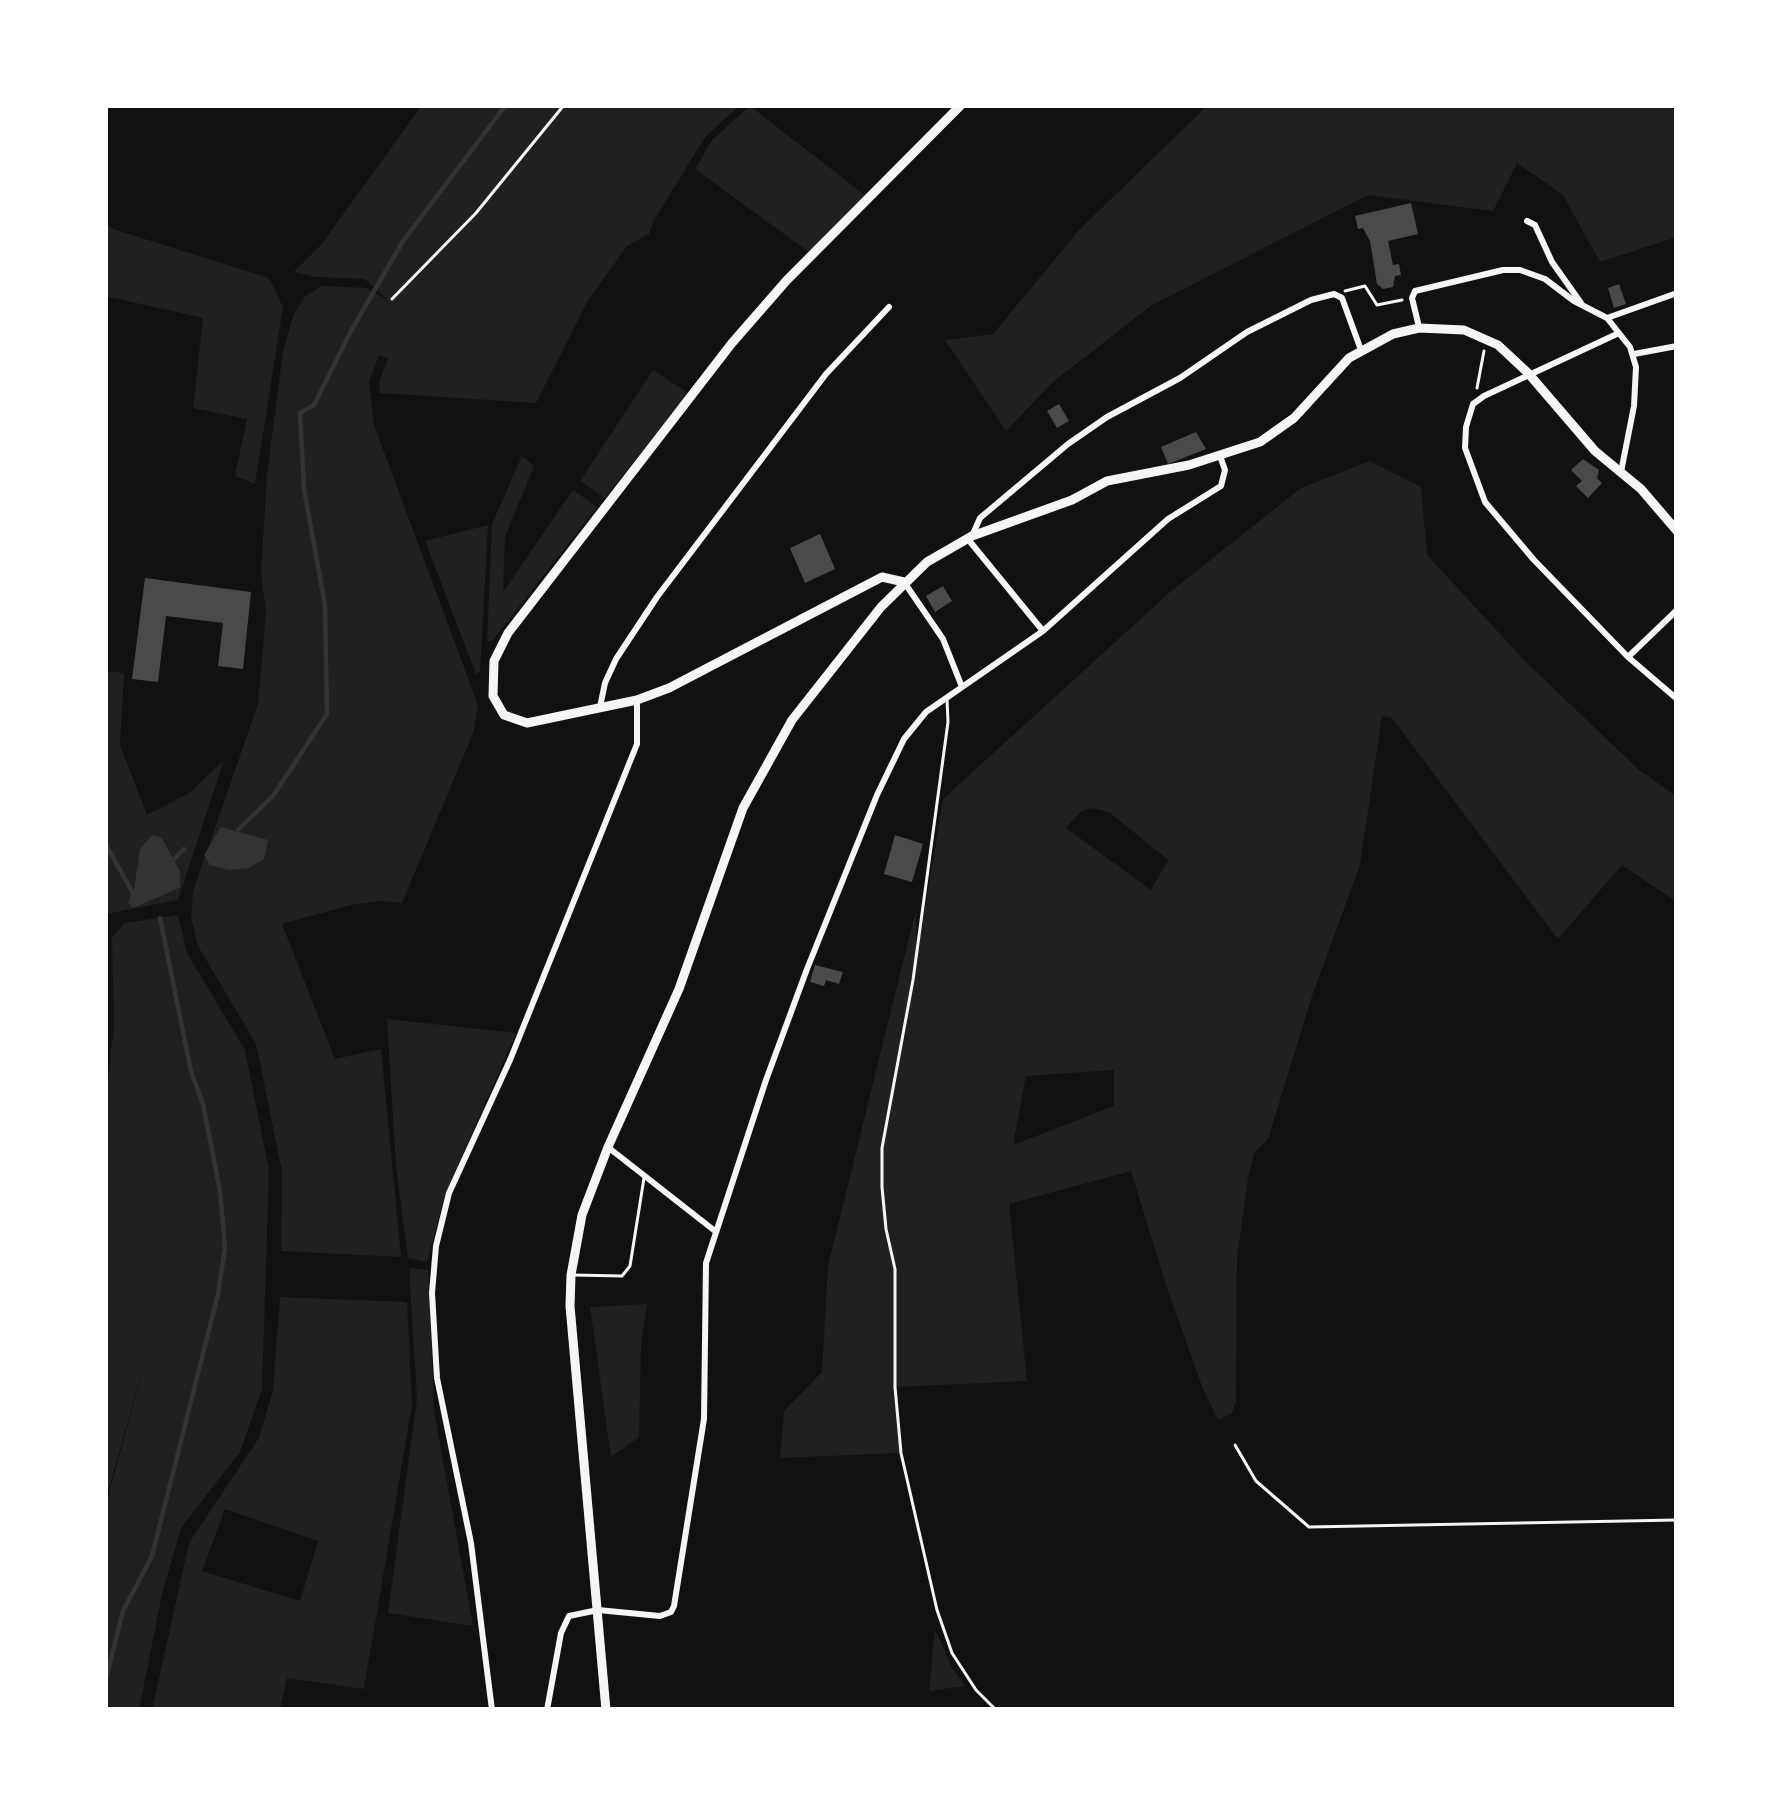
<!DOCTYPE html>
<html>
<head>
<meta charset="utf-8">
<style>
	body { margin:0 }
	#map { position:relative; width:1782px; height:1815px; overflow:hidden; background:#111; font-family:"Asap Condensed",sans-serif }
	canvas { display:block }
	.frame { position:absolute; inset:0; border:108px solid #fff; pointer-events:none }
</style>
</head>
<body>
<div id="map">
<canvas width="1782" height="1815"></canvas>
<div class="frame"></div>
</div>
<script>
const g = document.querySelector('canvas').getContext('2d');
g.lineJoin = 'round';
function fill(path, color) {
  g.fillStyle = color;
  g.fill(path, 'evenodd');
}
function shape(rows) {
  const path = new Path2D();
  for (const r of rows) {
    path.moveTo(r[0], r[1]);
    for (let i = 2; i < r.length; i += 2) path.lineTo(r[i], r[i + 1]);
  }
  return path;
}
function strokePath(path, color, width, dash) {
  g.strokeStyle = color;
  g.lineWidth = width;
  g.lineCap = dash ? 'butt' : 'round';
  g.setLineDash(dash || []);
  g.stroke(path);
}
const green = shape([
	[422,105,740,105,705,137,653,222,649,234,627,246,587,302,536,403,380,393,379,382,388,358,379,355,369,381,374,425,478,705,474,731,402,903,379,901,351,905,282,924,335,1059,381,1049,401,1257,281,1251,282,1171,256,1044,198,946,191,917,193,891,258,704,266,613,261,574,267,474,283,352,293,316,304,297,322,286,366,288,388,300,365,279,316,277,294,272,321,245],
	[1208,105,1677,105,1677,237,1600,262,1563,195,1517,163,1493,211,1368,195,1152,305,1053,382,1006,431,945,340,993,334,1080,229],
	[750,106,866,196,809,252,695,169,712,140],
	[105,223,113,229,269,278,283,307,255,484,235,476,247,419,193,408,203,318,105,296],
	[653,370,688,393,605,498,580,481],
	[522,456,534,466,505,537,503,592,573,490,597,507,493,640,487,642,492,524],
	[1370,461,1421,487,1427,555,1526,662,1638,769,1677,797,1677,902,1622,865,1558,939,1392,718,1382,716,1360,865,1312,996,1268,1139,1254,1153,1248,1178,1237,1257,1236,1401,1232,1413,1218,1420,1203,1389,1167,1288,1131,1171,1009,1204,1027,1381,895,1387,901,1453,780,1458,784,1411,822,1372,828,1265,916,910,916,963,943,799,1169,593,1301,488],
	[1093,808,1110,813,1168,860,1151,890,1066,828,1081,811],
	[1114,1070,1114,1106,1013,1145,1026,1076],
	[488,525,480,672,476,674,425,541],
	[105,671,124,673,120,745,147,815,189,793,224,760,178,900,105,914],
	[162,838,180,871,180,888,133,908,136,876],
	[178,915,187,953,245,1050,269,1170,262,1389,240,1452,181,1528,162,1594,139,1710,105,1710,105,1508,146,1358,105,1502,105,1103,114,1027,112,937,125,923],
	[387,1019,516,1033,445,1194,427,1262,408,1258,396,1167],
	[409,1268,428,1270,434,1411,473,1626,388,1613,417,1399],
	[280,1297,407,1302,412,1404,364,1689,287,1678,280,1710,152,1710,189,1543,259,1438,273,1390],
	[225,1509,318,1541,300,1601,202,1571],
	[647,1304,641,1347,639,1437,611,1457,590,1307],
	[935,1629,952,1668,965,1686,929,1691]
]);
const water = shape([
	[221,827,268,840,264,859,249,868,229,870,210,865,204,855],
	[152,835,162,838,180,871,180,888,133,908,128,903,134,889,140,849]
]);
const stream = shape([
	[238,830,273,796,327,714,325,605,304,489,300,413,314,405,351,331,403,241,506,105],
	[105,843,134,895],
	[172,861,184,849],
	[105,1683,123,1611,152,1556,218,1294,225,1248,220,1191,203,1104,191,1071,160,918]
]);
const building = shape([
	[1411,203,1418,234,1388,241,1393,265,1399,264,1401,275,1395,276,1393,287,1383,289,1377,284,1370,241,1363,228,1358,229,1355,216],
	[1619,284,1626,304,1614,308,1608,288],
	[1059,404,1069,421,1057,428,1047,411],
	[1196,432,1206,449,1168,464,1161,447],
	[1583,459,1599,470,1597,478,1602,483,1588,498,1576,486,1582,481,1571,470],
	[820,534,835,569,805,583,790,548],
	[145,578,251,592,243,669,218,666,223,623,166,616,158,682,132,679],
	[943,586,952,601,935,612,926,596],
	[895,835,923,844,912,882,884,874],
	[815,965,843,972,839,984,826,980,824,986,810,982]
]);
const path = shape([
	[1345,291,1365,286,1377,305,1402,300],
	[392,299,476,213,564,105],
	[1477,388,1484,351],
	[1235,1445,1256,1481,1309,1527,1677,1520]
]);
const service = shape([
	[947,699,948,722,913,980,882,1148,882,1187,886,1229,895,1269,895,1387,901,1453,937,1610,952,1653,976,1690,996,1710],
	[573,1275,622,1276,630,1266,644,1178]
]);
const minor = shape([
	[1527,221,1535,225,1552,262,1581,303],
	[1607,318,1677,293],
	[1419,327,1412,298,1415,291,1503,270,1520,270,1545,279,1574,301,1607,318,1630,347,1636,367,1634,406,1621,472],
	[1619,333,1484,396,1473,404,1466,427,1465,448,1485,502,1534,560,1628,657,1677,699],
	[1634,354,1677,346],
	[972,536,980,518,1068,444,1107,417,1180,378,1247,332,1311,300,1334,294,1342,298,1361,350],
	[967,538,1043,631],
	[904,582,943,639,962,687],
	[1628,657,1677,610],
	[600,707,605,683,616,659,657,597,826,374,889,307],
	[609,1148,715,1231],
	[492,1710,471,1543,437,1378,432,1293,436,1246,449,1193,510,1060,637,744,637,700],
	[547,1710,561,1633,569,1616,598,1610,660,1616,671,1612,674,1606,704,1419,706,1263,766,1080,807,969,877,795,904,739,926,712,1043,631,1168,519,1221,486,1225,470,1220,456]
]);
const secondary = shape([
	[904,582,882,577,669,688,637,700,527,723,504,715,493,696,494,661,508,633,732,343,787,280,961,105],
	[606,1710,570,1306,571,1275,582,1215,608,1147,679,989,743,808,792,720,881,607,927,562,972,536,1072,500,1107,481,1189,465,1260,442,1294,418,1349,358,1393,334,1419,328,1464,330,1498,345,1528,373,1595,451,1641,489,1677,531]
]);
fill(green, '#202020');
fill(water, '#333');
strokePath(stream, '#333', 4.5);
fill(building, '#4a4a4a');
strokePath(path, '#f5f5f5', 3);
strokePath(service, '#f5f5f5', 3);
strokePath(minor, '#f5f5f5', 6);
strokePath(secondary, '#f5f5f5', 9);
</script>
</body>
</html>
